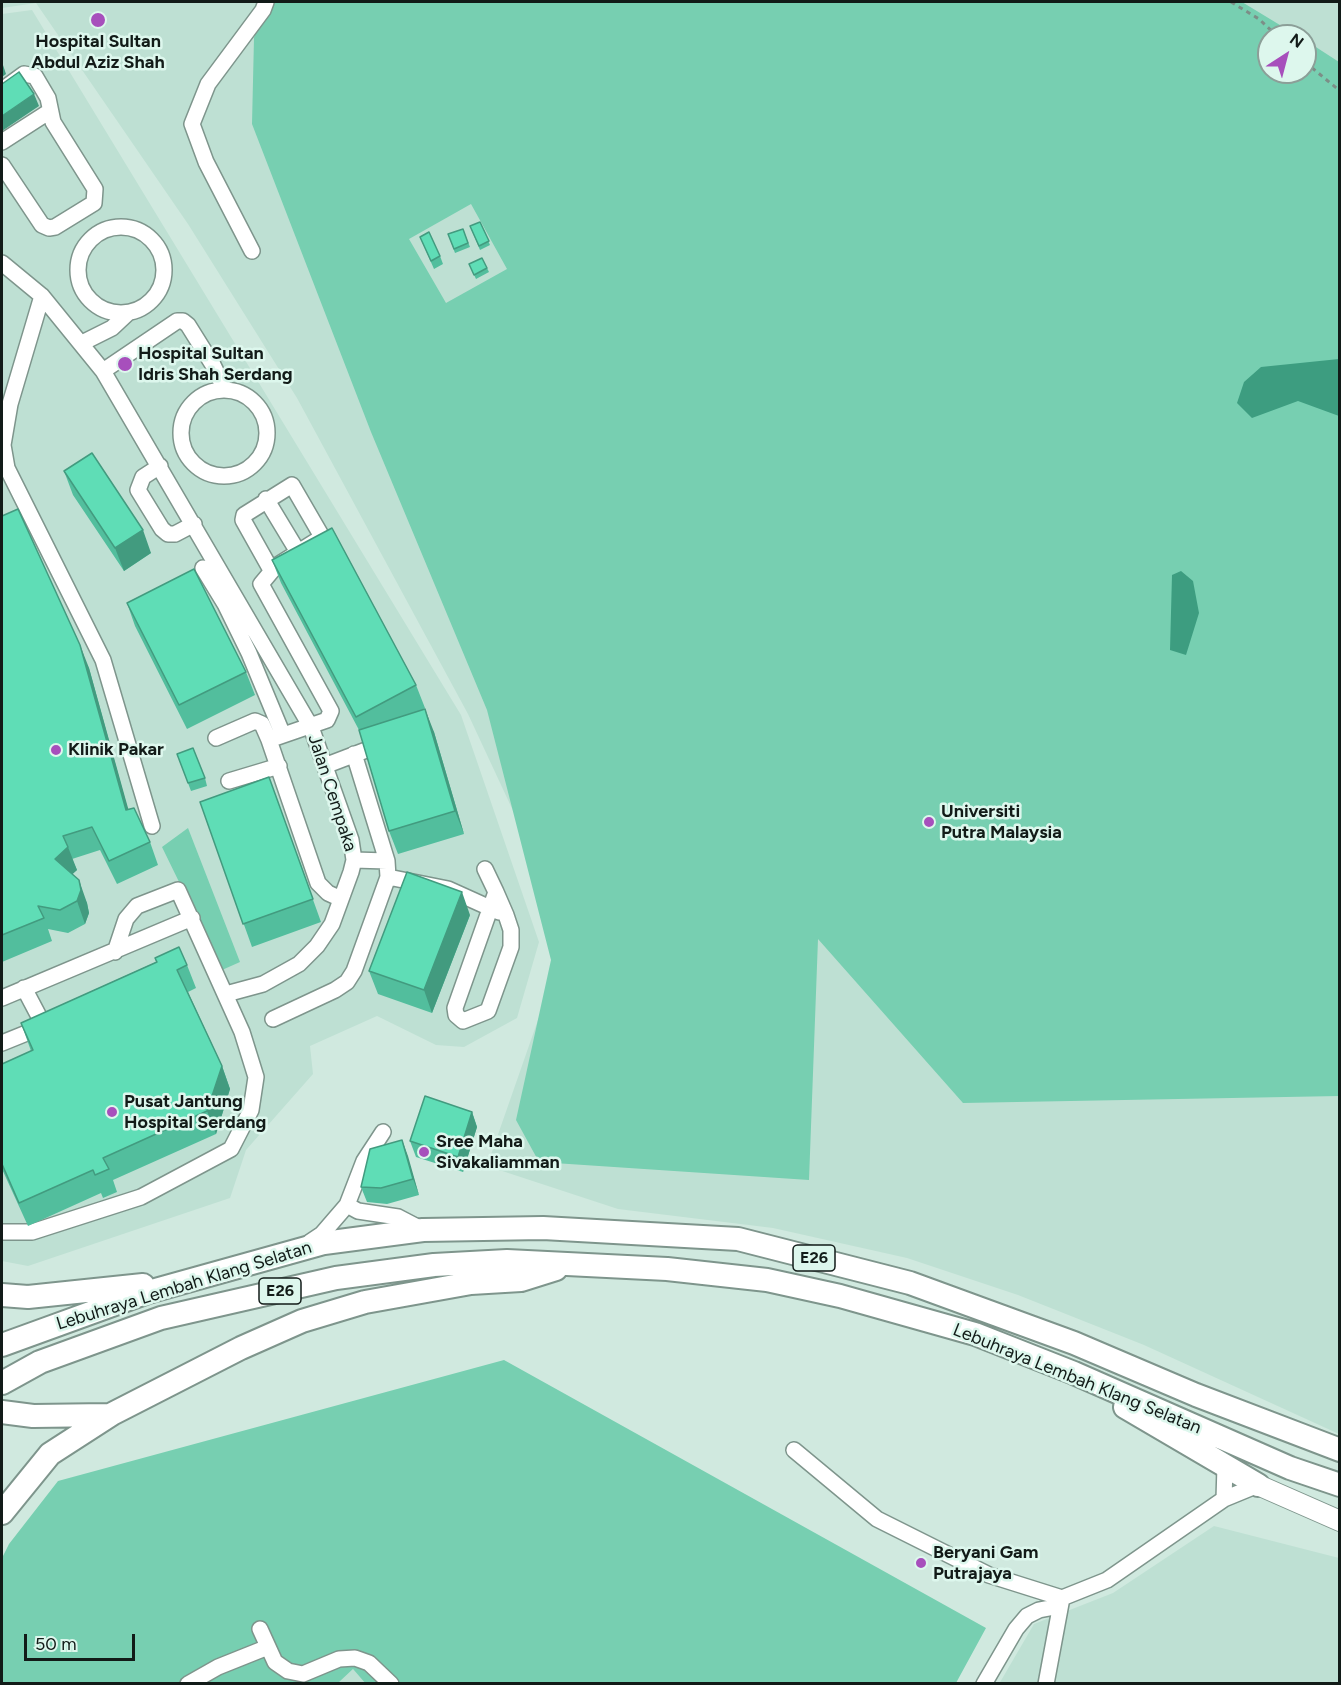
<!DOCTYPE html>
<html>
<head>
<meta charset="utf-8">
<style>
	body { margin:0 }
	#map { position:relative; width:1341px; height:1685px; overflow:hidden; background:#d0e9df; font-family:Figtree,sans-serif }
	canvas { display:block }
	.frame { position:absolute; inset:0; border:3px solid #121b18; pointer-events:none }
	.north { position:absolute; left:1257px; top:24px; width:60px; height:60px; box-sizing:border-box; background:#ddf7ed; border:2px solid #8c9f98; border-radius:50%; rotate:36deg; font-size:16px; font-weight:700; line-height:24px; text-align:center; color:#121b18 }
	.north::after { content:''; display:block; margin:auto; width:21px; height:27px; background:#a74fbc; clip-path:polygon(50% 0,100% 100%,50% 72%,0 100%) }
	.scale { position:absolute; left:24px; top:1634px; width:111px; height:27px; box-sizing:border-box; border:3px solid #121b18; border-top:0; padding-left:8px; font-size:18px; line-height:21px; white-space:nowrap; color:#121b18; -webkit-text-stroke:4px #ddf7ed; paint-order:stroke }
</style>
</head>
<body>
<div id="map">
<canvas width="1341" height="1685"></canvas>
<div class="frame"></div>
<div class="north">N</div>
<div class="scale">50 m</div>
</div>
<script>
const g = document.querySelector('canvas').getContext('2d');
g.lineJoin = 'round';
function fill(path, color) {
  g.fillStyle = color;
  g.fill(path, 'evenodd');
}
function shape(rows) {
  const path = new Path2D();
  for (const r of rows) {
    if (r.length === 3) {
      path.moveTo(r[0] + r[2], r[1]);
      path.arc(r[0], r[1], r[2], 0, 2 * Math.PI);
      continue;
    }
    path.moveTo(r[0], r[1]);
    for (let i = 2; i < r.length; i += 2) path.lineTo(r[i], r[i + 1]);
  }
  return path;
}
function strokePath(path, color, width, dash) {
  g.strokeStyle = color;
  g.lineWidth = width;
  g.lineCap = dash ? 'butt' : 'round';
  g.setLineDash(dash || []);
  g.stroke(path);
}
function write(font, color, halo, rows, align = 'center') {
  g.font = font + ' Figtree,sans-serif';
  g.lineWidth = 5;
  g.setLineDash([]);
  g.textBaseline = 'middle';
  g.strokeStyle = halo;
  g.fillStyle = color;
  for (const [text, x, y, turn = 0] of rows) {
    g.save();
    g.translate(x, y);
    g.rotate((+turn || 0) * Math.PI / 180);
    g.textAlign = isNaN(turn) ? turn : align;
    if (halo) g.strokeText(text, 0, 0);
    g.fillText(text, 0, 0);
    g.restore();
  }
}
const built = shape([
	[2,2,1339,2,1339,1434,1144,1345,1018,1295,907,1258,773,1228,618,1209,487,1166,569,931,468,714,297,398,188,224,36,3,2,8],
	[1269,36,1305,36,1305,72,1269,72],
	[32,10,461,715,539,942,517,1018,464,1047,436,1045,377,1016,310,1046,313,1074,246,1150,230,1198,28,1266,2,1261,2,14],
	[1214,1526,1339,1558,1339,1683,999,1684,1034,1624,1113,1593],
	[353,1669,366,1683,337,1684]
]);
const green = shape([
	[262,2,1242,2,1298,36,1269,36,1269,72,1305,72,1305,40,1339,62,1339,1096,963,1103,818,939,809,1180,539,1162,516,1120,551,960,487,710,371,432,252,124,254,38],
	[471,204,507,269,446,303,409,239],
	[188,828,240,962,222,970,162,847],
	[504,1360,986,1628,956,1683,366,1684,353,1669,337,1684,2,1684,2,1558,9,1544,58,1481]
]);
const water = shape([
	[1339,359,1339,416,1298,401,1252,418,1237,403,1244,382,1261,367],
	[1181,571,1193,581,1199,613,1186,655,1170,650,1172,575]
]);
const path = shape([
	[1231,2,1259,19,1277,36],
	[1305,62,1340,91]
]);
const minor = shape([
	[2,90,24,74,35,76,48,98,53,122,95,189,94,203,55,227,49,228,42,225,2,165],
	[2,142,50,111],
	[121,270,43],
	[252,251,206,162,192,124,208,84,263,10,266,2],
	[2,263,42,296,103,371,311,727,351,840,354,860,351,872,332,924,317,946,299,964,263,984,226,994],
	[42,296,10,404,3,445,7,468,103,660,152,826],
	[82,343,112,328,128,313],
	[103,371,177,321,183,321,188,325,213,365,225,390],
	[224,433,43],
	[160,466,143,477,138,490,162,529,168,534,175,534,194,524],
	[266,499,298,552],
	[203,568,225,604,249,653,283,735],
	[271,570,243,520,244,515,292,485,321,535,319,539,276,566,261,584,331,711,327,720,269,740,318,883,328,893,341,899],
	[216,738,255,721,262,724,269,740],
	[354,754,387,861],
	[327,765,382,744],
	[229,781,279,766],
	[485,869,496,892,506,915,511,930,511,947,488,1011,463,1021,456,1015,455,1008,496,892],
	[388,877,448,889,499,912],
	[2,998,192,918],
	[273,1019,335,990,347,982,354,971,388,877,387,861,354,860],
	[2,1043,44,1026,24,988],
	[347,1205,358,1211,398,1217,423,1230],
	[2,1232,32,1232,141,1197,231,1149,251,1110,256,1077,242,1032,178,890,137,906,126,919,115,952],
	[310,1242,322,1234,347,1205,364,1161,383,1132],
	[794,1450,877,1519,989,1575,1062,1598,1107,1580,1224,1499,1258,1485],
	[1224,1499,1225,1466],
	[260,1629,275,1662,288,1671,303,1674,339,1659,355,1658,369,1663,391,1684],
	[188,1684,218,1667,268,1647],
	[984,1684,1016,1629,1027,1616,1039,1610,1060,1606],
	[1046,1684,1062,1598]
]);
const major = shape([
	[1258,1485,1340,1521]
]);
const highway = shape([
	[2,1295,28,1297,143,1285],
	[2,1345,148,1292,324,1243,423,1230,543,1228,738,1239,910,1283,1074,1343,1196,1395,1340,1450],
	[2,1383,40,1362,161,1318,336,1278,434,1265,507,1261,667,1269,767,1280,840,1296,975,1334,1074,1373,1290,1468,1340,1485],
	[1125,1407,1258,1485],
	[2,1412,33,1416,108,1415],
	[2,1513,50,1454,112,1414,241,1348,302,1321,365,1302,471,1283,521,1280,556,1269]
]);
const wall = shape([
	[480,222,490,245,480,250,470,226],
	[463,229,470,247,455,253,448,234],
	[420,237,440,256,443,264,434,269],
	[469,264,487,268,489,272,476,279],
	[64,471,151,553,124,571,73,495],
	[2,516,89,668,128,810,150,842,158,865,117,884,100,850,72,859,77,870,72,874,87,903,89,913,85,924,68,933,48,929,52,941,2,962],
	[272,560,416,685,425,708,420,711,434,732,464,834,398,854,389,831,359,730,281,583],
	[127,603,246,672,255,695,187,729,135,626],
	[177,754,205,778,207,786,191,791],
	[269,777,321,922,252,947,200,802],
	[470,915,432,1013,378,994,369,971],
	[155,958,187,965,196,988,188,992,222,1066,230,1089,216,1134,113,1180,117,1192,103,1198,101,1193,28,1226,2,1169,2,1064,31,1051,21,1023,156,962],
	[472,1112,477,1127,463,1172,416,1157,410,1141],
	[402,1140,419,1195,387,1204,367,1202,361,1187]
]);
const shadedWall = shape([
	[2,62,6,74,2,77],
	[34,94,39,106,2,131,2,116],
	[143,530,151,553,124,571,115,548],
	[80,645,89,668,135,833,126,810],
	[425,709,434,732,464,834,455,811],
	[68,847,77,870,64,882,55,859],
	[79,880,87,903,89,913,85,924,77,901],
	[462,892,470,915,432,1013,424,990],
	[222,1066,230,1089,216,1134,207,1111],
	[472,1112,477,1127,463,1172,458,1157],
	[402,1140,408,1156,419,1195,413,1179]
]);
const building = shape([
	[19,72,34,94,2,116,2,84,19,72],
	[480,222,489,241,479,246,470,226,480,222],
	[463,229,468,243,454,249,448,234,463,229],
	[429,232,440,256,431,261,420,237,429,232],
	[482,258,487,268,474,275,469,264,482,258],
	[92,453,143,530,115,548,64,471,92,453],
	[18,509,80,645,126,810,134,808,150,842,109,861,92,827,63,836,68,847,55,859,79,880,81,890,77,901,60,910,38,906,44,918,2,935,2,516,18,509],
	[332,528,416,685,356,717,272,560,332,528],
	[194,569,246,672,179,705,127,603,194,569],
	[425,709,455,811,389,831,359,730,425,709],
	[193,748,205,778,188,783,177,754,193,748],
	[269,777,313,899,243,924,200,802,269,777],
	[407,872,462,892,424,990,369,971,407,872],
	[179,947,187,965,177,970,222,1066,207,1111,103,1158,109,1169,95,1175,93,1170,19,1203,2,1164,2,1064,33,1050,21,1023,157,962,155,958,179,947],
	[425,1096,472,1112,458,1157,410,1141,425,1096],
	[402,1140,413,1179,381,1188,361,1187,370,1149,402,1140]
]);
const markers = [
	[98,20,8,"#a74fbc"],
	[125,364,8,"#a74fbc"],
	[56,750,6,"#a74fbc"],
	[929,822,6,"#a74fbc"],
	[112,1112,6,"#a74fbc"],
	[424,1152,6,"#a74fbc"],
	[921,1563,6,"#a74fbc"]
];
const shields = [
	[814,1258,42],
	[280,1291,42]
];
const shieldNames = [
	["E26",814,1258],
	["E26",280,1291]
];
const poiNames = [
	["Hospital Sultan",98,42,"center"],
	["Abdul Aziz Shah",98,63,"center"],
	["Hospital Sultan",138,354],
	["Idris Shah Serdang",138,375],
	["Klinik Pakar",68,750],
	["Universiti",941,812],
	["Putra Malaysia",941,833],
	["Pusat Jantung",124,1102],
	["Hospital Serdang",124,1123],
	["Sree Maha",436,1142],
	["Sivakaliamman",436,1163],
	["Beryani Gam",933,1553],
	["Putrajaya",933,1574]
];
const streetNames = [
	["Jalan Cempaka",332,793,72],
	["Lebuhraya Lembah Klang Selatan",184,1286,-17],
	["Lebuhraya Lembah Klang Selatan",1077,1379,22]
];
fill(built, '#bee0d3');
fill(green, '#77cfb1');
fill(water, '#3d9d80');
strokePath(minor, '#7e958c', 18);
strokePath(major, '#7e958c', 22);
strokePath(highway, '#7e958c', 26);
strokePath(path, '#7c8e87', 3, [4.5, 4.5]);
strokePath(minor, '#fff', 15);
strokePath(major, '#fff', 20);
strokePath(highway, '#fff', 22);
fill(wall, '#52be9d');
fill(shadedWall, '#429b7f');
fill(building, '#5fddb6');
strokePath(building, '#429b7f', 1.5);
for (const [x, y, r, color] of markers) {
  const dot = new Path2D();
  dot.arc(x, y, r, 0, 2 * Math.PI);
  g.fillStyle = color;
  g.fill(dot);
  strokePath(dot, '#ddf7ed', 2);
}
for (const [x, y, w] of shields) {
  const box = new Path2D();
  box.roundRect(x - w / 2, y - 13, w, 26, 4.5);
  g.fillStyle = '#ddf7ed';
  g.fill(box);
  strokePath(box, '#121b18', 1.5);
}
write('bold 16px', '#121b18', null, shieldNames);
write('bold 18px', '#121b18', '#ddf7ed', poiNames, 'left');
write('18px', '#121b18', '#ddf7ed', streetNames);
</script>
</body>
</html>
